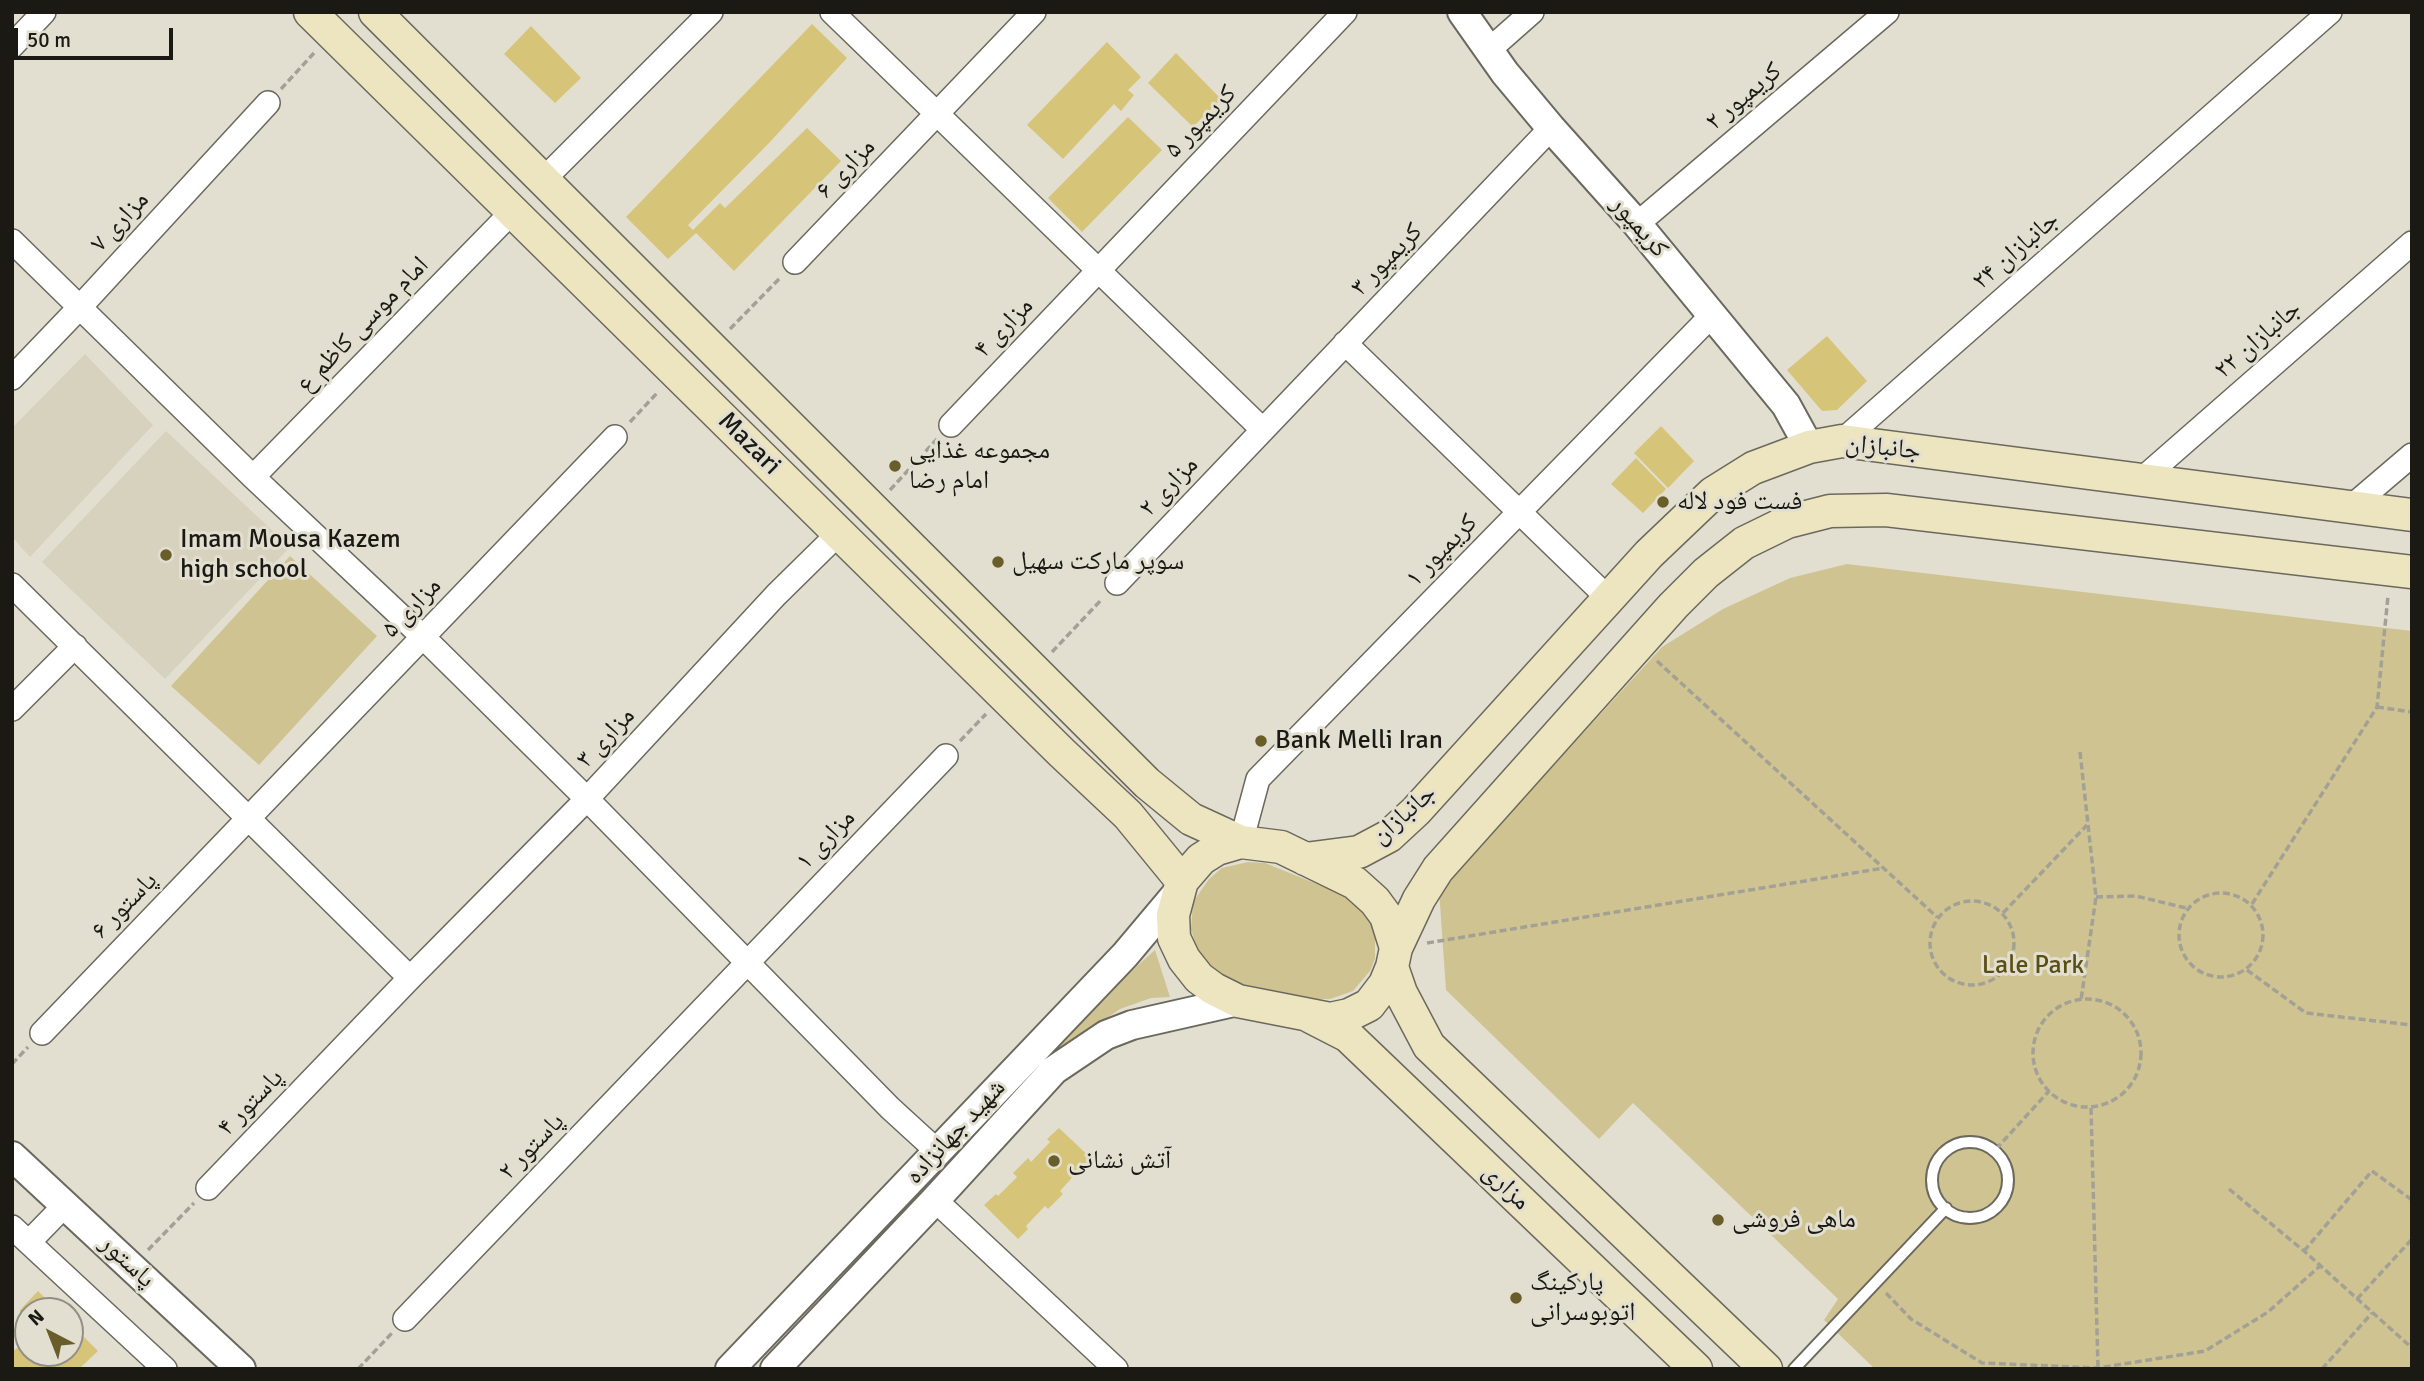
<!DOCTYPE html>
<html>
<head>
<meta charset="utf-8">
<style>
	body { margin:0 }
	#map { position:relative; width:2424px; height:1381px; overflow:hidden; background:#e2dfd1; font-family:Signika,sans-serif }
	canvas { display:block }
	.frame { position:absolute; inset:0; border:14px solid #1a1914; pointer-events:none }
	.north { position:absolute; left:14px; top:1297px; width:70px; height:70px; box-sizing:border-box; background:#e2dfd1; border:2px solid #929085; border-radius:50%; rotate:318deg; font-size:19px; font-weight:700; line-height:28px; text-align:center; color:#1a1914 }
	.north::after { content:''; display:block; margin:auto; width:24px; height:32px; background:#695d2a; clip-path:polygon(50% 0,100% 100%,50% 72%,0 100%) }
	.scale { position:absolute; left:14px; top:28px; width:159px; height:32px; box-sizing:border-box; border:4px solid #1a1914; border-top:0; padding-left:9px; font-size:21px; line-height:24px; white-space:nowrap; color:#1a1914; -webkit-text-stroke:5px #e2dfd1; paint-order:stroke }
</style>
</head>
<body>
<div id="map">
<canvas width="2424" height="1381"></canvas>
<div class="frame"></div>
<div class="north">N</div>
<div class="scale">50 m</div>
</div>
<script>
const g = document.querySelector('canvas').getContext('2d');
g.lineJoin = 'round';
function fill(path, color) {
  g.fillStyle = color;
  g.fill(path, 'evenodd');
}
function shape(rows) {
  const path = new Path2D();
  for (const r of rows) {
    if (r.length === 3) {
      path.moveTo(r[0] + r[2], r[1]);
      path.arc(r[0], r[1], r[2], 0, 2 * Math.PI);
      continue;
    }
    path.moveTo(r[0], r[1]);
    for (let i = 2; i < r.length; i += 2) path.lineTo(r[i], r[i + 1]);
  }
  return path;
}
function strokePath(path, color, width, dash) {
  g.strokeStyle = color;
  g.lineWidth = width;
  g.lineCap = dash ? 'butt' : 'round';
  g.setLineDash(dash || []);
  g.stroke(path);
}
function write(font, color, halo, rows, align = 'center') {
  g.font = font + ' Signika,"Noto Naskh Arabic",sans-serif';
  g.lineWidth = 6;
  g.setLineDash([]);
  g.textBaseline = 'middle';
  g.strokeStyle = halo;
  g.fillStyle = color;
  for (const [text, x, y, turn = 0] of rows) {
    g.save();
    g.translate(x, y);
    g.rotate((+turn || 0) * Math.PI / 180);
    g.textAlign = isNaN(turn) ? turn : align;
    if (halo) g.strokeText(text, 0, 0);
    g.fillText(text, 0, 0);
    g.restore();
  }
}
const built = shape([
	[85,354,153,425,30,557,12,537,12,428],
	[166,431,290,547,165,679,42,562]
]);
const green = shape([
	[290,556,377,636,259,765,171,686],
	[1847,564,2412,631,2412,1369,1875,1369,1824,1320,1838,1299,1633,1103,1599,1139,1446,990,1439,890,1662,647,1723,609,1790,578],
	[1248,862,1265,863,1344,895,1358,905,1370,918,1375,933,1375,959,1370,971,1353,991,1330,999,1315,999,1238,983,1220,977,1199,955,1191,929,1193,902,1209,879,1222,868],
	[1155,950,1170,997,1151,998,1120,1009,1025,1073,1059,1036]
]);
const building = shape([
	[812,24,847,58,770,142,688,225,693,230,720,203,725,208,807,128,841,161,734,271,696,233,668,259,626,217],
	[531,26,581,78,555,103,504,54],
	[1107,42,1141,77,1128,90,1134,95,1121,111,1114,104,1063,159,1027,125],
	[1176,53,1221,99,1193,127,1148,83],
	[1128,117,1162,150,1082,232,1048,198],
	[1827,336,1867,381,1837,410,1822,411,1787,370],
	[1661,426,1694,461,1668,488,1634,453],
	[1636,458,1666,489,1643,513,1611,484],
	[1059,1128,1094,1161,1082,1172,1079,1170,1060,1191,1063,1194,1048,1209,1045,1206,1026,1226,1028,1229,1018,1239,984,1205,996,1194,998,1196,1017,1177,1013,1173,1028,1158,1031,1162,1050,1142,1047,1139],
	[38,1291,58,1311,28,1311,28,1353,70,1353,70,1332,75,1328,98,1351,80,1368,12,1369,12,1352,22,1344,20,1310]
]);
const path = shape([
	[281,89,314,53],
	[730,329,781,277],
	[630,422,658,392],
	[890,490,937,439],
	[1052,652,1102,599],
	[1657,661,1937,917],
	[2377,707,2412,712],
	[960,741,986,714],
	[2080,752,2096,897,2081,1000],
	[2221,935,42],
	[2096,897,2136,896,2186,908],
	[1972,943,42],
	[2252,904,2377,707,2388,596],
	[2003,913,2087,825],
	[1427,943,1884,868],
	[2247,970,2306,1013,2412,1025],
	[2087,1053,54],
	[12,1064,28,1047],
	[2091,1108,2098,1368],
	[1996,1149,2049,1091],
	[2229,1189,2304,1251,2412,1348],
	[148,1250,194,1203],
	[2304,1251,2372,1171,2412,1200],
	[1886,1293,1911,1319,1982,1363,2098,1368,2205,1351,2268,1312,2320,1266],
	[2357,1299,2412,1239],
	[358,1369,392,1333],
	[2322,1369,2372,1313]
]);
const service = shape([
	[1970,1180,38],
	[1794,1369,1946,1208]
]);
const minor = shape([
	[832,12,1263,430],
	[12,46,44,12],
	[1489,50,1532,12],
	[543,180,711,12],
	[1637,224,1887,12],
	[12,241,253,477,423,637,587,799,890,1108,937,1151],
	[795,262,1034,12],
	[1345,343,1608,598],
	[12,378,80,307,268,103],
	[951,425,1345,12],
	[1842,441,2330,12],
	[253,477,512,212],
	[2141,480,2412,243],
	[2351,507,2412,455],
	[1117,583,1551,128],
	[12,585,410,978],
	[12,709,75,646],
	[1241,842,1258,779,1712,315],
	[42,1033,615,437],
	[208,1188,410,978,587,799,776,595,839,533],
	[935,1200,1116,1369],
	[12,1227,165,1369],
	[29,1242,65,1205],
	[405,1319,946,756]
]);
const tertiary = shape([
	[1462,12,1505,73,1551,128,1637,224,1786,405,1809,447],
	[12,1156,241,1369],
	[730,1369,1125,955,1178,892],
	[775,1369,935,1200,1054,1070,1106,1035,1132,1025,1238,1001]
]);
const secondary = shape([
	[310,12,1062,753,1128,815,1182,881],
	[375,12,1147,783,1191,819,1241,842],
	[1241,842,1281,847,1355,883,1375,901,1386,916,1396,948,1392,967,1385,984,1369,1005,1349,1015,1330,1019,1238,1001,1214,989,1199,978,1184,959,1174,938,1173,915,1182,881,1201,859,1217,849,1241,842],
	[1305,859,1359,852,1389,836,1416,811,1649,554,1713,493,1753,468,1809,447,1842,441,2412,515],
	[1396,948,1419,899,1438,869,1673,606,1706,573,1744,543,1787,522,1830,511,1886,510,2412,572],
	[1392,967,1401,993,1429,1046,1766,1369],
	[1311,1017,1348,1036,1696,1369]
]);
const markers = [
	[895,466,7,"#695d2a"],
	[1663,502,7,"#695d2a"],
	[166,555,7,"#695d2a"],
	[998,562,7,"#695d2a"],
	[1261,741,7,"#695d2a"],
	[1054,1161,7,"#695d2a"],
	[1718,1220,7,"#695d2a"],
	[1516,1298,7,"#695d2a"]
];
const streetNames = [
	["کریمپور ۲",1744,97,-40],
	["کریمپور ۵",1201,122,-46],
	["مزاری ۶",846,169,-46],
	["مزاری ۷",120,222,-47],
	["کریمپور",1639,227,49],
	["جانبازان ۲۴",2016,251,-41],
	["کریمپور ۳",1387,260,-46],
	["امام موسی کاظم ع",363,325,-46],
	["مزاری ۴",1004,328,-46],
	["جانبازان ۲۲",2258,340,-41],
	["Mazari",749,444,45],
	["جانبازان",1883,448,6],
	["مزاری ۲",1169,487,-46],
	["کریمپور ۱",1442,551,-46],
	["مزاری ۵",412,608,-46],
	["مزاری ۳",606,738,-47],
	["جانبازان",1404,815,-41],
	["مزاری ۱",826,840,-46],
	["پاستور ۶",125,906,-46],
	["پاستور ۴",251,1103,-46],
	["شهید جهانزاده",956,1132,-47],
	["پاستور ۲",532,1147,-46],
	["مزاری",1506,1187,44],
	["پاستور",127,1262,43]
];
const poiNames = [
	["مجموعه غذایی",909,451],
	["امام رضا",909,481],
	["فست فود لاله",1677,502],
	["Imam Mousa Kazem",180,540],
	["high school",180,570],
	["سوپر مارکت سهیل",1012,562],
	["Bank Melli Iran",1275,741],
	["آتش نشانی",1068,1161],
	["ماهی فروشی",1732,1220],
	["پارکینگ",1530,1283],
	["اتوبوسرانی",1530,1313]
];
const parkNames = [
	["Lale Park",2033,966]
];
fill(built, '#d7d2be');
fill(green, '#cfc491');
fill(building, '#d6c578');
strokePath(service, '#6b695d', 14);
strokePath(minor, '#6b695d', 26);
strokePath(tertiary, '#6b695d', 32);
strokePath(secondary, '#6b695d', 35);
strokePath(path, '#a3a195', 3.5, [7, 3.5]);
strokePath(service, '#fff', 10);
strokePath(minor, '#fff', 23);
strokePath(tertiary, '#fff', 28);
strokePath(secondary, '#ede5c0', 32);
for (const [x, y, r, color] of markers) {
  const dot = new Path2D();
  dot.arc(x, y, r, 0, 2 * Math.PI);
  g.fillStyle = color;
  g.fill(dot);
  strokePath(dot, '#e2dfd1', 2.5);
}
write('26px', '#1a1914', '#e2dfd1', streetNames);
write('26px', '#1a1914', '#e2dfd1', poiNames, 'left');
write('26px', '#5b4e13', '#e2dfd1', parkNames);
</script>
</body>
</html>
